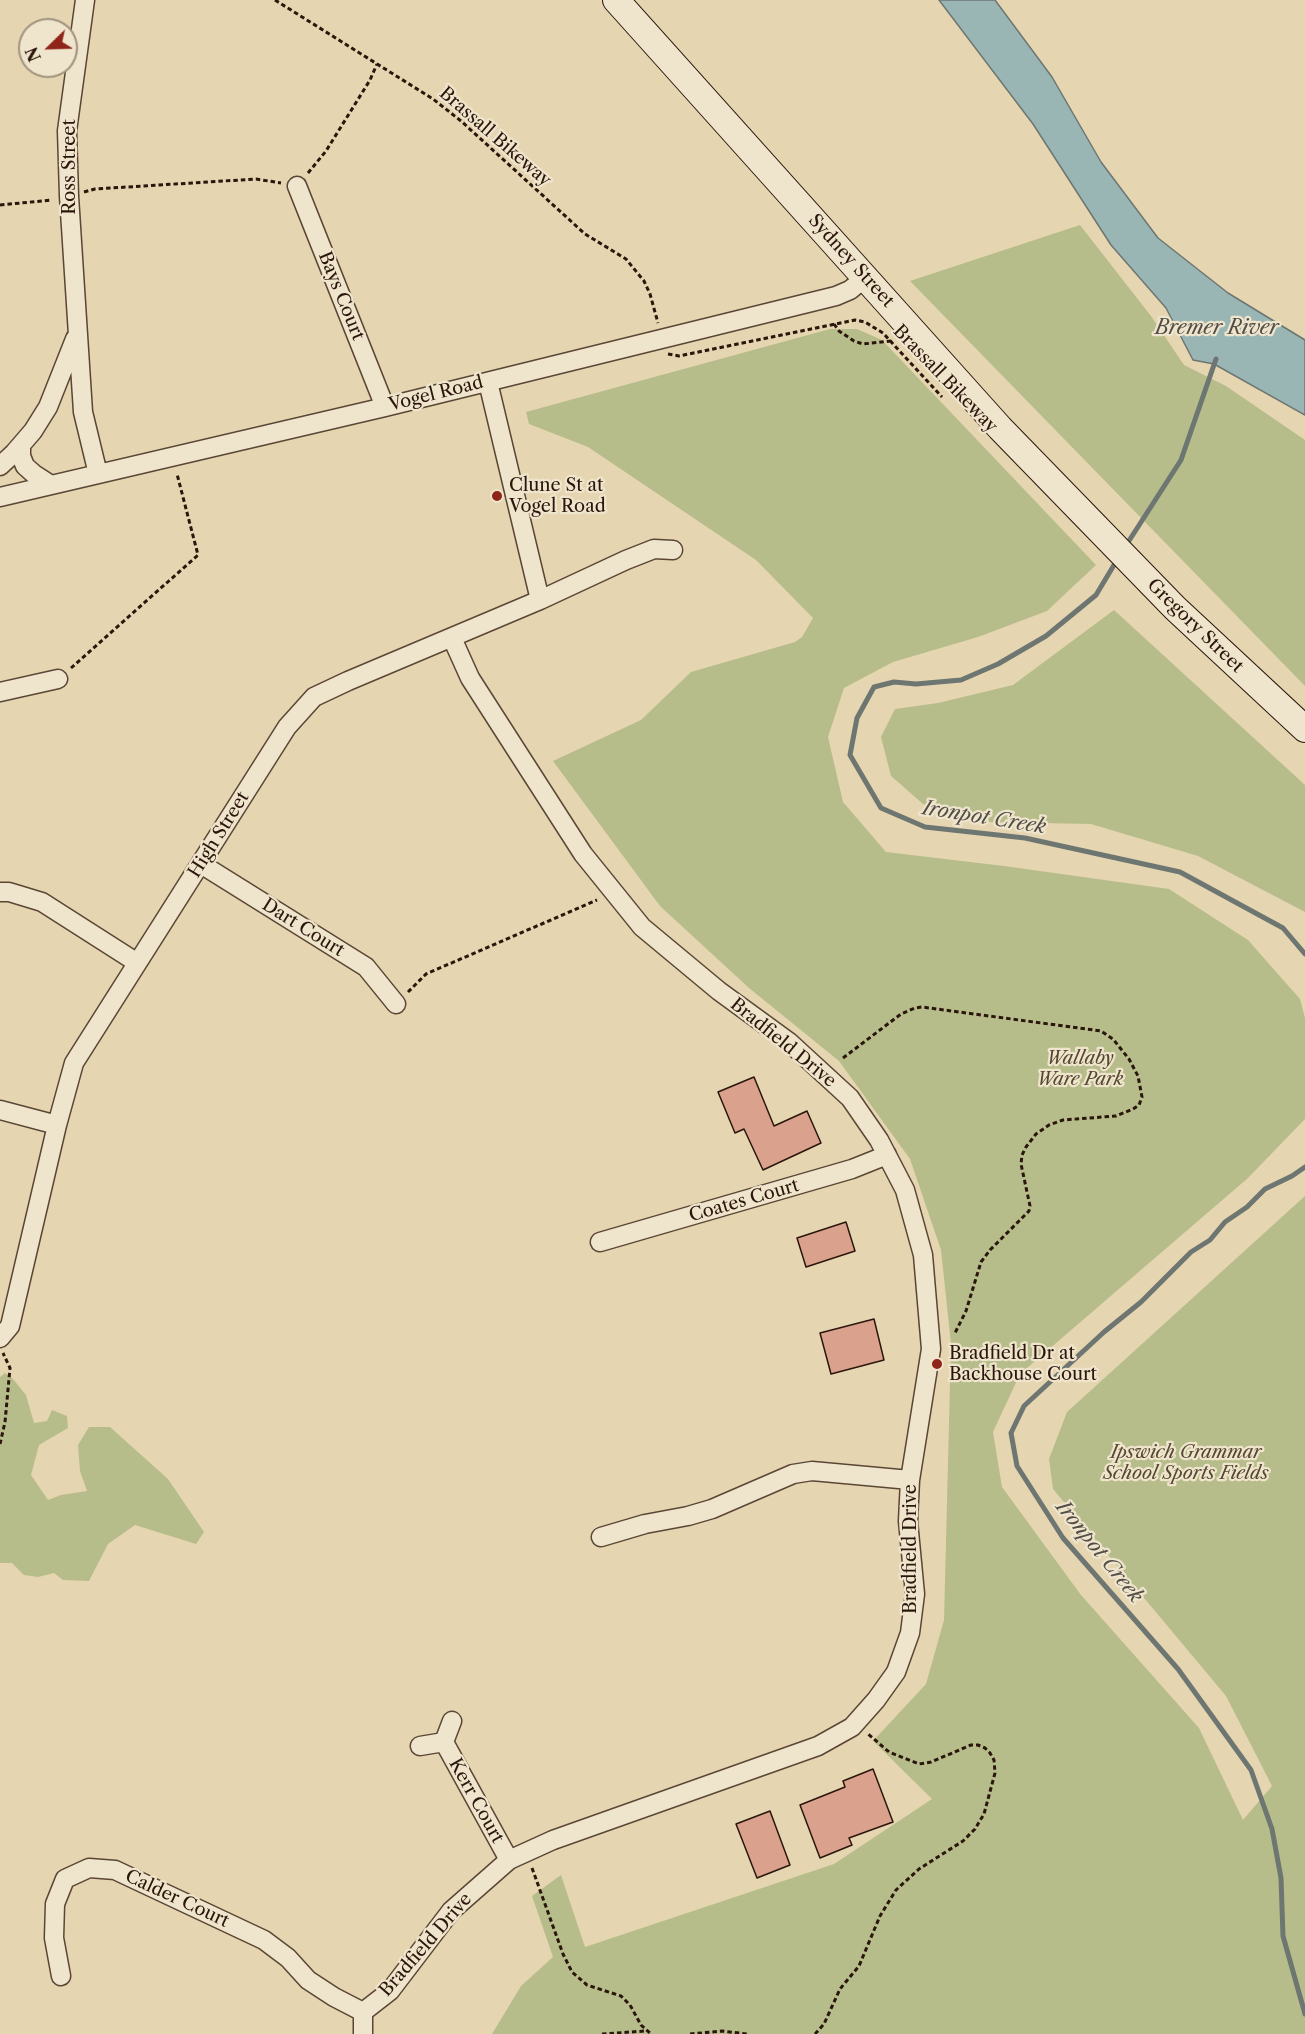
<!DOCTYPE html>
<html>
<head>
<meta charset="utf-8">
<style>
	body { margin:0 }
	#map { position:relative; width:1305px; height:2034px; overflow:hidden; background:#e6d5b1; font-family:"Libre Caslon Text",serif }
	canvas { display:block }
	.north { position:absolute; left:18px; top:18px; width:60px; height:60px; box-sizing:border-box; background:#efe4cc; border:2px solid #a1927f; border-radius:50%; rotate:247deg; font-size:16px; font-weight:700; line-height:24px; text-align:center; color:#2b160c }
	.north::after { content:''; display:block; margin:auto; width:21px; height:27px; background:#8f2418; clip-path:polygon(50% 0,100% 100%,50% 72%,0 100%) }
</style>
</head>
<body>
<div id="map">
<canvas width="1305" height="2034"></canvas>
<div class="north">N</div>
</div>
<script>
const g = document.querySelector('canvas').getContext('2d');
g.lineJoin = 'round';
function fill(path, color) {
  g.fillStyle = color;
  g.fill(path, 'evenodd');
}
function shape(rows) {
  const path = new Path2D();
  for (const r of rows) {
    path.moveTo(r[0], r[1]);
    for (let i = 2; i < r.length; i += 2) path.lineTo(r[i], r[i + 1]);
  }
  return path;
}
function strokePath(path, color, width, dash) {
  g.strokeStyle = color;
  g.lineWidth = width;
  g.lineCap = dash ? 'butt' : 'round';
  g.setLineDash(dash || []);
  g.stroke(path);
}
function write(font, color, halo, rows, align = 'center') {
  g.font = font + ' "Libre Caslon Text",serif';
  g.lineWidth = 4.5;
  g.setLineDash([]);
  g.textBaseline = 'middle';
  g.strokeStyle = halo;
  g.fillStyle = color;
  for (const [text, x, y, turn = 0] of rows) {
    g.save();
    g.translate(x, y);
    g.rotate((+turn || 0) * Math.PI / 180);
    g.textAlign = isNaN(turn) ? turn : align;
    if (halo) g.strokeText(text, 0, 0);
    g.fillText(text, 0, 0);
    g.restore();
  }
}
const green = shape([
	[1080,225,1151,316,1184,365,1226,386,1305,440,1305,686,910,281],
	[830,329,857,329,882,340,1096,565,1047,611,978,637,893,662,844,688,828,737,843,802,886,852,1004,866,1169,889,1248,940,1300,999,1305,1018,1305,1119,1248,1178,1020,1374,993,1432,1002,1487,1081,1595,1199,1728,1243,1820,1272,1786,1226,1696,1053,1489,1049,1459,1067,1412,1305,1196,1305,2034,492,2034,521,1986,553,1957,532,1896,561,1875,585,1947,834,1864,932,1799,873,1741,926,1684,944,1620,951,1344,941,1250,910,1159,839,1061,749,988,660,906,553,761,641,720,691,672,795,642,802,637,813,618,756,560,588,447,529,424,526,412],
	[1114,610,1305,785,1305,912,1198,856,1091,824,987,822,923,804,891,776,881,737,895,709,938,703,1013,685],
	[5,1373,13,1379,26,1395,34,1423,47,1421,52,1410,67,1416,68,1428,39,1445,31,1475,48,1500,61,1495,87,1491,80,1471,78,1445,89,1427,110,1427,168,1479,204,1532,196,1544,135,1525,108,1544,89,1581,63,1580,54,1573,38,1577,24,1575,12,1563,0,1563,0,1377]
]);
const water = shape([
	[939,0,995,0,1052,77,1101,162,1158,238,1228,293,1305,340,1305,415,1214,364,1193,360,1166,308,1111,245,1033,124,939,0]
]);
const stream = shape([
	[1125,547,1181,460,1216,359],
	[1117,560,1096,595,1046,636,998,664,961,680,916,684,894,682,874,687,857,718,850,755,881,808,925,827,1025,838,1180,872,1283,928,1305,954],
	[1305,1167,1292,1176,1265,1189,1247,1207,1225,1222,1210,1240,1191,1252,1141,1302,1104,1332,1024,1406,1011,1433,1017,1466,1063,1538,1178,1669,1251,1770,1272,1829,1281,1878,1283,1936,1305,2014]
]);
const building = shape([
	[754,1077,774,1126,807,1111,821,1143,763,1170,744,1129,735,1133,718,1092,754,1077],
	[846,1222,855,1251,806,1267,797,1238,846,1222],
	[874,1319,884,1360,831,1374,820,1333,874,1319],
	[873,1769,893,1822,849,1838,852,1845,820,1858,800,1805,845,1787,843,1781,873,1769],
	[770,1811,790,1865,757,1878,736,1824,770,1811]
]);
const path = shape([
	[275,0,433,99,461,121,585,234,626,259,644,281,650,294,658,323],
	[308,173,326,151,370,80,377,64],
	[84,192,95,189,256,179,281,183],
	[0,205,52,200],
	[834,324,839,331,854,341,863,344,891,341],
	[668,354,679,356,855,320,865,322,883,333,942,397],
	[71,668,198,555,177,474],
	[408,992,426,974,597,900],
	[843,1058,901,1014,915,1008,922,1007,1101,1031,1113,1039,1129,1059,1138,1076,1142,1097,1139,1105,1133,1109,1116,1116,1063,1120,1049,1125,1036,1134,1026,1147,1022,1155,1021,1164,1030,1206,1029,1211,990,1250,981,1262,966,1311,955,1333],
	[0,1444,5,1422,10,1368,3,1353],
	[532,1868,563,1954,572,1972,587,1985,621,1996,630,2005,641,2025,651,2034],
	[602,2034,645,2031],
	[690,2034,722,2031,747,2034],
	[815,2034,824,2024,840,1989,859,1966,880,1916,896,1890,919,1869,963,1841,975,1829,984,1814,995,1773,994,1760,990,1753,985,1748,978,1745,971,1745,931,1762,919,1764,889,1752,867,1733]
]);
const street = shape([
	[85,0,67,131,69,196,83,412,98,474],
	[297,186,385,407],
	[488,382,540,600],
	[21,445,21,456,25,466,34,474,51,485],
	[0,466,14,453,33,431,48,407,75,339],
	[0,497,385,407,836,296,850,290,866,277],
	[0,692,58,679],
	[201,864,366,967,396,1004],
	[0,892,9,892,42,902,136,962],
	[0,1110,57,1125],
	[600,1242,852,1169,887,1155],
	[0,1338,10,1326,57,1125,74,1063,287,727,314,697,348,681,540,600,626,560,654,549,673,550],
	[601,1537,645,1524,688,1516,712,1509,793,1474,812,1471,910,1480],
	[444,1742,509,1860],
	[420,1746,444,1742,452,1721],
	[61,1976,54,1938,55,1904,65,1879,89,1868,115,1870,264,1940,288,1958,308,1980,334,1997,363,2012],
	[363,2034,363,2012,390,1991,451,1911,509,1860,553,1840,818,1746,852,1727,876,1700,896,1672,910,1633,915,1594,908,1521,910,1480,931,1349,923,1255,905,1190,879,1140,850,1098,789,1042,719,991,642,927,583,854,470,678,452,638]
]);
const secondary = shape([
	[616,0,1000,428,1175,608,1305,729]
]);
const markers = [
	[497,496,6,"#8f2418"],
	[937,1364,6,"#8f2418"]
];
const streetNames = [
	["Brassall Bikeway",495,137,41],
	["Ross Street",70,167,-90],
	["Sydney Street",851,261,48],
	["Bays Court",341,296,68],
	["Brassall Bikeway",945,379,46],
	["Vogel Road",436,394,-14],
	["Gregory Street",1195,626,44],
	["High Street",219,835,-58],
	["Dart Court",303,928,32],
	["Bradfield Drive",783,1043,39],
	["Coates Court",744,1201,-16],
	["Bradfield Drive",911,1549,-90],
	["Kerr Court",476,1801,61],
	["Calder Court",177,1899,25],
	["Bradfield Drive",426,1945,-49]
];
const poiNames = [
	["Clune St at",509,486],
	["Vogel Road",509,507],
	["Bradfield Dr at",949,1354],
	["Backhouse Court",949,1375]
];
const parkNames = [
	["Wallaby",1080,1059],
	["Ware Park",1080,1080],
	["Ipswich Grammar",1186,1453],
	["School Sports Fields",1186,1474]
];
const waterNames = [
	["Bremer River",1217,328],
	["Ironpot Creek",984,818,9],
	["Ironpot Creek",1099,1552,51]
];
fill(green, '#b6bd8b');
fill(water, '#99b6b5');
strokePath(water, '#6d7671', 1.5);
strokePath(stream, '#6d7671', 5);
fill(building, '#daa18d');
strokePath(building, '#2b160c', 1.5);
strokePath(street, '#5a4635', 21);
strokePath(secondary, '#2b160c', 28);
strokePath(path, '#2b160c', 3, [4.5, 3]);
strokePath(street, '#efe4cc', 18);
strokePath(secondary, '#efe4cc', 26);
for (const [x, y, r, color] of markers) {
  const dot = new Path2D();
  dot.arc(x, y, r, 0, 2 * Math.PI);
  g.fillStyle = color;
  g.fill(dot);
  strokePath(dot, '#efe4cc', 2);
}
write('18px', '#2b160c', '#efe4cc', streetNames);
write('18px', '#2b160c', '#efe4cc', poiNames, 'left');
write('italic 18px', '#554832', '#efe4cc', parkNames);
write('italic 20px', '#524e47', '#efe4cc', waterNames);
</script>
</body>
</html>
